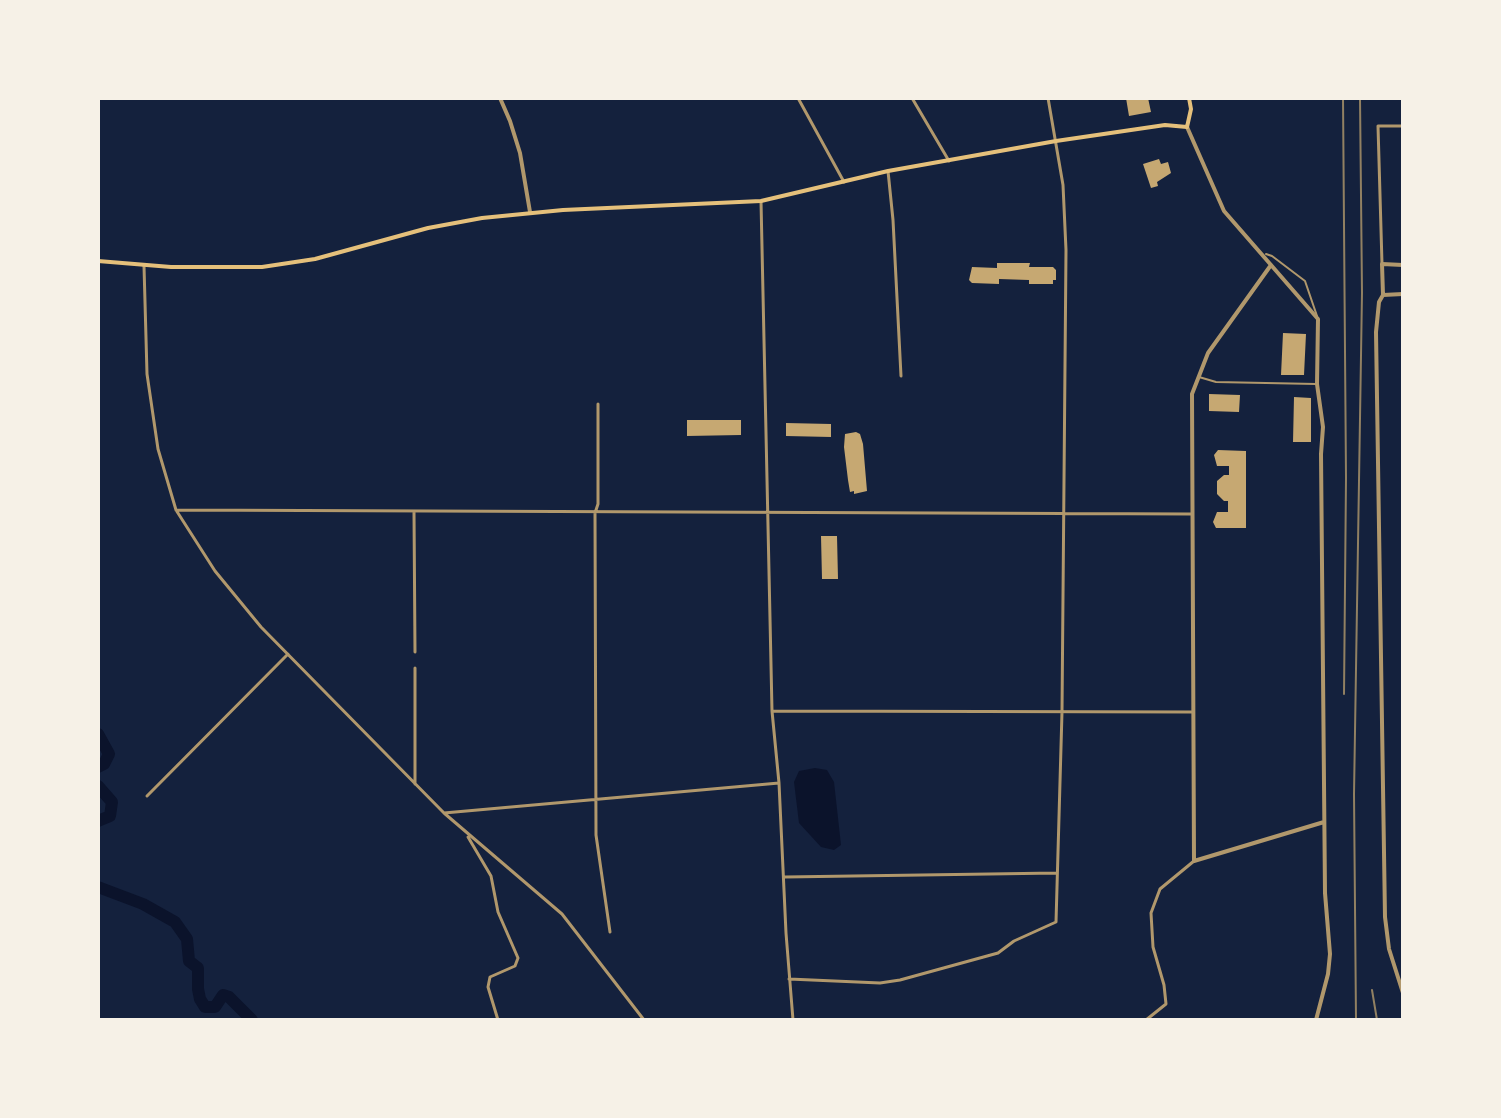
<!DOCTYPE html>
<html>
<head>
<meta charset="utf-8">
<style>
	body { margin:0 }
	#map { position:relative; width:1501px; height:1118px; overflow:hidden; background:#14213d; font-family:Inter,sans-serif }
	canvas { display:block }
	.frame { position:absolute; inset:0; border:100px solid #f6f1e7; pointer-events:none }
</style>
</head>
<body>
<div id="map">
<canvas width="1501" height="1118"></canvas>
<div class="frame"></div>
</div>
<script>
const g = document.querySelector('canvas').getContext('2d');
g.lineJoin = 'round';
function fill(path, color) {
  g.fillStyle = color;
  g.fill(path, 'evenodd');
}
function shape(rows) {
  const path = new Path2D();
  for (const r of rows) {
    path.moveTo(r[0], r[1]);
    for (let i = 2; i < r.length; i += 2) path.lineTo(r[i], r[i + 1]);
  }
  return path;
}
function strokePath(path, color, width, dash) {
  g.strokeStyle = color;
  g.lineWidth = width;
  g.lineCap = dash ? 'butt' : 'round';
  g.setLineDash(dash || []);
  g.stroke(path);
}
const water = shape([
	[815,768,827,770,834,782,841,845,834,850,821,847,799,823,794,782,799,771]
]);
const river = shape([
	[98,734,109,754,104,764,98,767],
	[98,786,112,802,110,816,98,821],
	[98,887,143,904,175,922,187,939,189,961,198,968,198,989,200,999,205,1007,215,1007,223,995,229,997,252,1020]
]);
const building = shape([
	[1126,98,1148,98,1151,112,1129,116],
	[1159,159,1161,164,1168,162,1171,173,1157,182,1158,186,1151,188,1143,164],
	[997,263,1030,263,1029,267,1053,267,1056,270,1056,280,1053,280,1053,284,1029,284,1029,280,999,279,999,284,972,283,969,280,972,267,997,268],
	[1283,333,1306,334,1304,375,1281,375],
	[1209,394,1240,395,1239,412,1209,411],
	[1294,397,1311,398,1311,442,1293,442],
	[687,420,741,420,741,435,687,436],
	[786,423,831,424,831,437,786,436],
	[856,432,860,434,863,444,867,491,854,494,854,491,850,492,848,480,844,447,845,434],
	[1218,450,1246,451,1246,528,1216,528,1213,522,1217,512,1228,512,1228,501,1224,501,1217,494,1217,481,1224,475,1229,475,1229,466,1217,466,1214,455],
	[821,536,837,536,838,579,822,579]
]);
const service = shape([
	[1266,254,1272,256,1305,281,1317,316],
	[1199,377,1216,382,1316,384]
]);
const minor = shape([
	[798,98,844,182],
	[912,98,949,161],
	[888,171,893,220,901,376],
	[761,201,772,711,779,783,786,933,793,1020],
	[1382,264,1378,126,1403,126],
	[144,266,147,374,158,449,176,510,215,571,261,627,444,813,562,914,644,1020],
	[598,404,598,504,595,513,596,835,610,932],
	[176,510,1191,514],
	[414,512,415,652],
	[772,711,1192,712],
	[415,784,415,668],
	[147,796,288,654],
	[444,813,779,783],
	[468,837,491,876,498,912,518,958,515,966,490,977,488,987,498,1020],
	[785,877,1057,873],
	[789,979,880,983,900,980,998,953,1014,941,1056,922,1062,712,1066,250,1063,185,1048,98],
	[1146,1020,1166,1004,1164,985,1153,947,1151,913,1160,889,1194,861]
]);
const tertiary = shape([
	[500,98,510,121,520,153,530,212],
	[1187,127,1224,211,1318,319,1317,384,1323,427,1321,454,1325,893,1330,954,1328,974,1316,1020],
	[1271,265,1208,353,1192,394,1194,861,1324,822],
	[1403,265,1382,264,1383,295,1379,302,1376,332,1385,917,1389,949,1403,993],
	[1383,295,1403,294]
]);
const secondary = shape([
	[98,261,171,267,262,267,315,259,428,228,482,218,563,210,761,201,888,171,1056,141,1165,125,1187,127,1191,109,1189,98]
]);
const rail = shape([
	[1343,98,1346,478,1344,694],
	[1372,990,1377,1020],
	[1356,1020,1354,794,1362,293,1360,98]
]);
fill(water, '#0b132b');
strokePath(river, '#0b132b', 12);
fill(building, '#c6a872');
strokePath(service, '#b1986c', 2);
strokePath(minor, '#b1986c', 3);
strokePath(tertiary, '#b1986c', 4);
strokePath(secondary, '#e5c07b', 4);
strokePath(rail, '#918062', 2);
</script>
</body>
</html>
